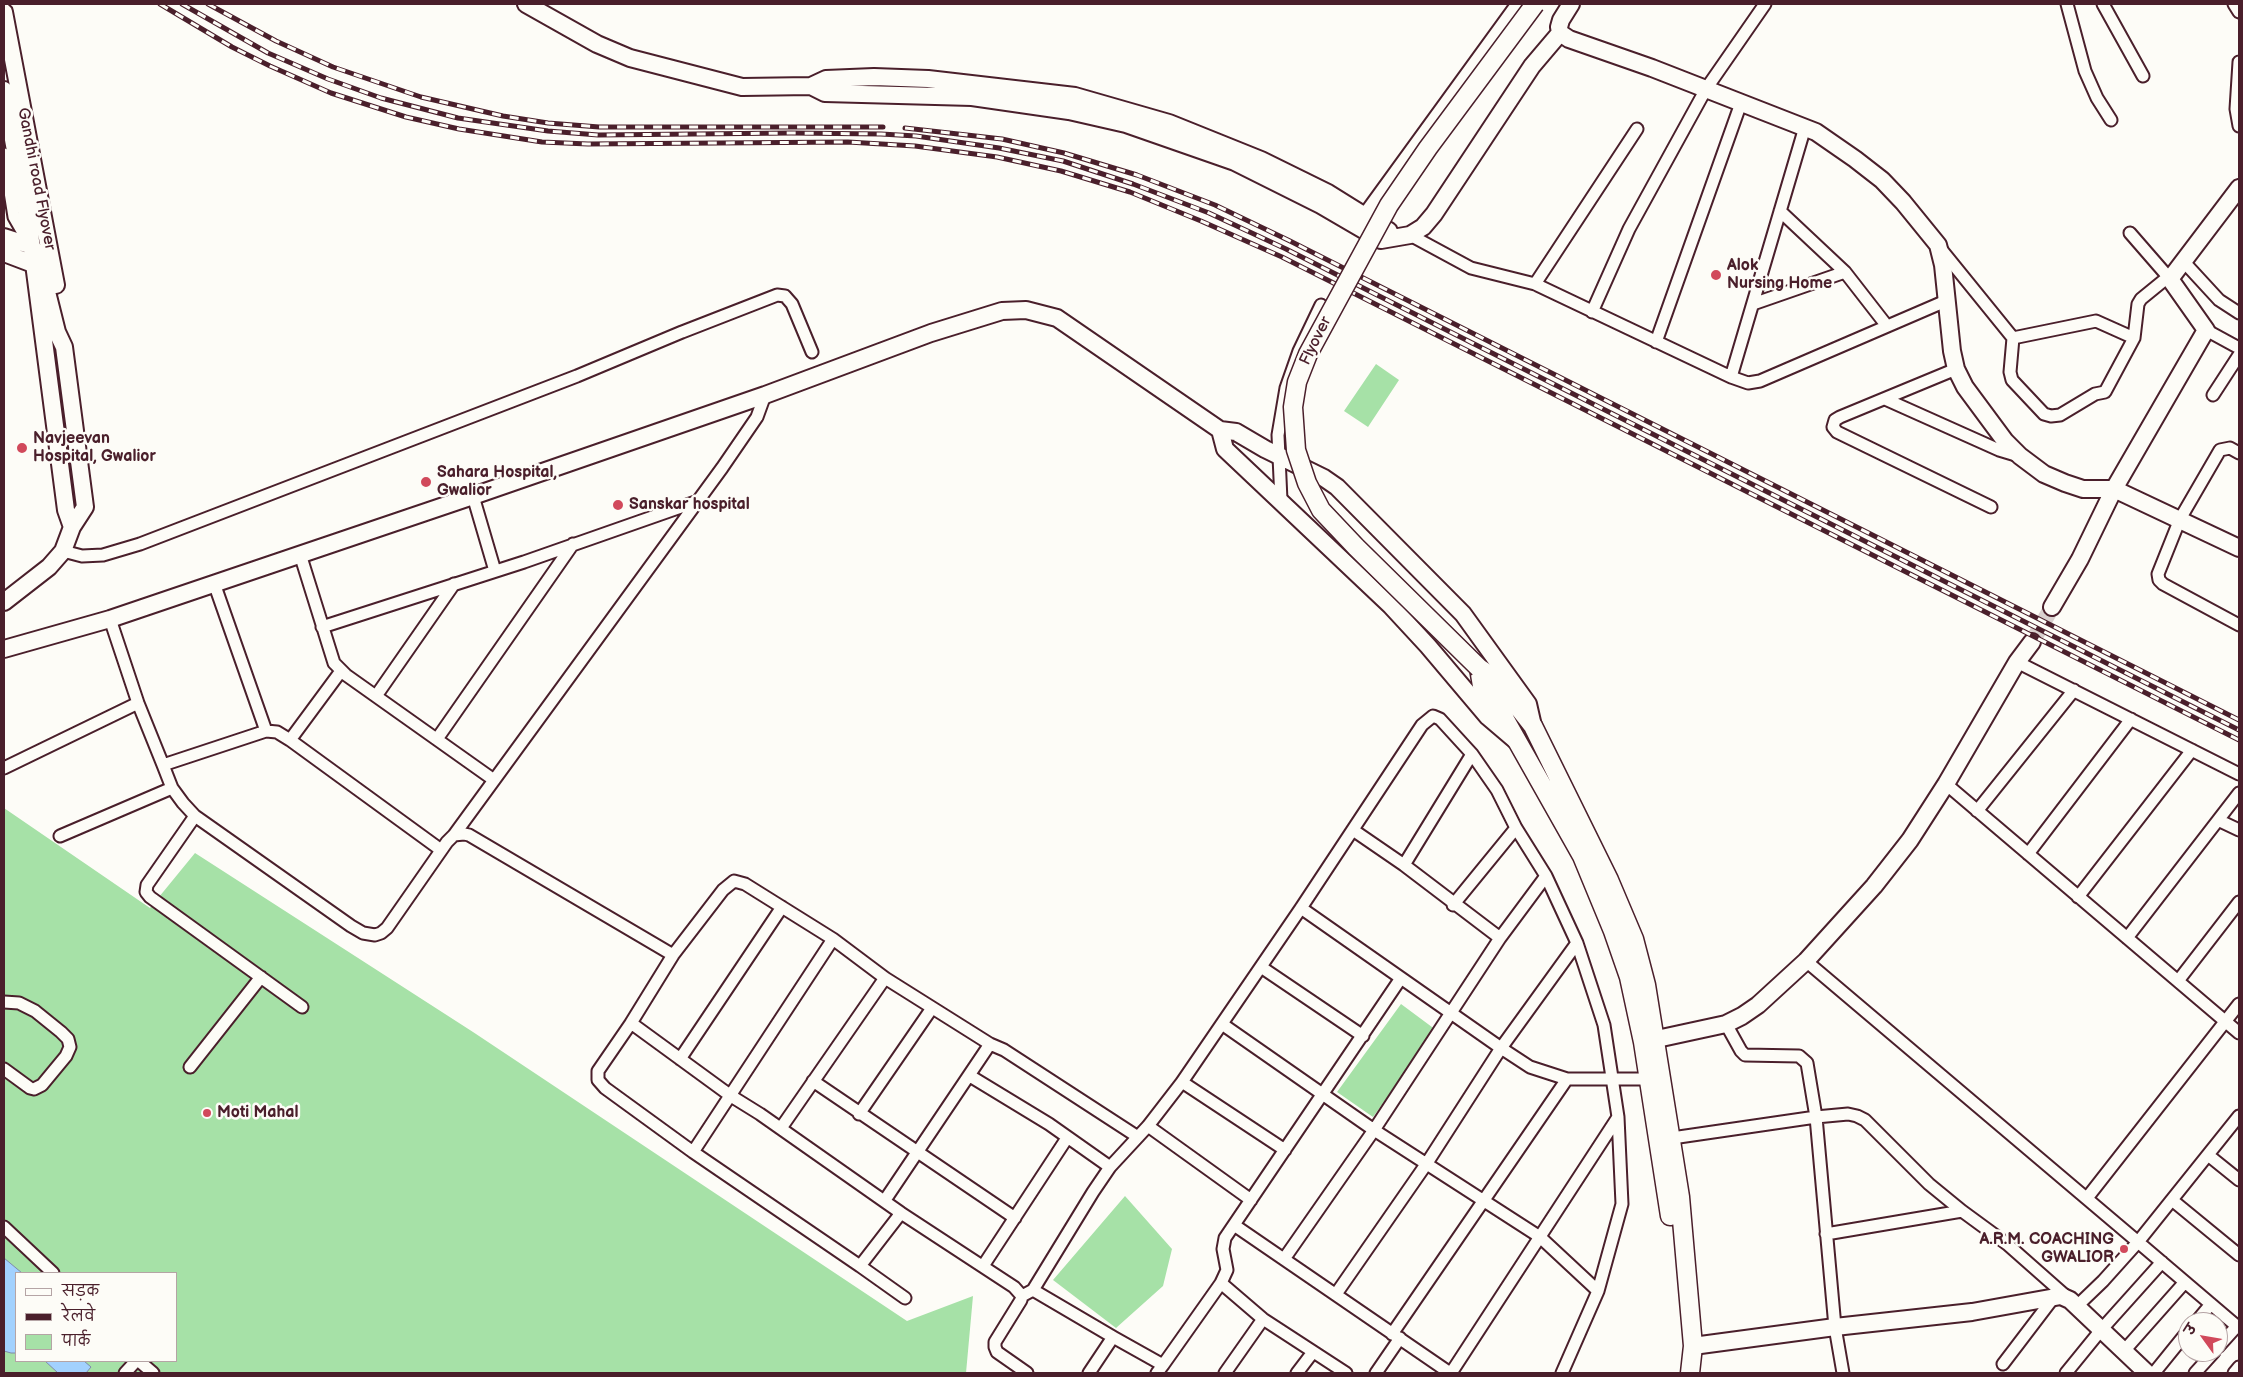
<!DOCTYPE html>
<html>
<head>
<meta charset="utf-8">
<style>
	body { margin:0 }
	#map { position:relative; width:2243px; height:1377px; overflow:hidden; background:#fdfcf7; font-family:"Balsamiq Sans","Playpen Sans Deva",sans-serif }
	canvas { display:block }
	.frame { position:absolute; inset:0; border:5px solid #4a1f2b; pointer-events:none }
	.legend { position:absolute; left:15px; top:1272px; width:162px; height:90px; box-sizing:border-box; background:#fdfcf7; border:1px solid #b5a4a5; margin:0; padding:6px 9px; list-style:none; font-size:15px; color:#4a1f2b }
	.legend li { display:flex; align-items:center; gap:10px; height:25px }
	.legend b { width:25px; border:1px solid #b5a4a5 }
	.north { position:absolute; left:2178px; top:1312px; width:50px; height:50px; box-sizing:border-box; background:#fdfcf7; border:1px solid #b5a4a5; border-radius:50%; rotate:302deg; font-size:14px; font-weight:700; line-height:20px; text-align:center; color:#4a1f2b }
	.north::after { content:''; display:block; margin:auto; width:18px; height:22px; background:#d1495b; clip-path:polygon(50% 0,100% 100%,50% 72%,0 100%) }
</style>
</head>
<body>
<div id="map">
<canvas width="2243" height="1377"></canvas>
<div class="frame"></div>
<ul class="legend">
<li><b style="height:6px;background:#fdfcf7"></b>सड़क</li>
<li><b style="height:6px;background:#4a1f2b"></b>रेलवे</li>
<li><b style="height:14px;background:#a6e1a7"></b>पार्क</li>
</ul>
<div class="north">उ</div>
</div>
<script>
const g = document.querySelector('canvas').getContext('2d');
g.lineJoin = 'round';
function fill(path, color) {
  g.fillStyle = color;
  g.fill(path, 'evenodd');
}
function shape(rows) {
  const path = new Path2D();
  for (const r of rows) {
    path.moveTo(r[0], r[1]);
    for (let i = 2; i < r.length; i += 2) path.lineTo(r[i], r[i + 1]);
  }
  return path;
}
function strokePath(path, color, width, dash) {
  g.strokeStyle = color;
  g.lineWidth = width;
  g.lineCap = dash ? 'butt' : 'round';
  g.setLineDash(dash || []);
  g.stroke(path);
}
function write(font, color, halo, rows, align = 'center') {
  g.font = font + ' "Balsamiq Sans",sans-serif';
  g.lineWidth = 5;
  g.setLineDash([]);
  g.textBaseline = 'middle';
  g.strokeStyle = halo;
  g.fillStyle = color;
  for (const [text, x, y, turn = 0] of rows) {
    g.save();
    g.translate(x, y);
    g.rotate((+turn || 0) * Math.PI / 180);
    g.textAlign = isNaN(turn) ? turn : align;
    if (halo) g.strokeText(text, 0, 0);
    g.fillText(text, 0, 0);
    g.restore();
  }
}
const green = shape([
	[1376,364,1399,380,1368,427,1344,411],
	[4,808,150,908,195,853,473,1032,907,1321,973,1296,966,1373,4,1373],
	[16,1273,176,1273,176,1361,16,1361],
	[1401,1004,1436,1030,1373,1117,1337,1092],
	[1125,1196,1172,1249,1163,1286,1116,1328,1053,1280]
]);
const water = shape([
	[4,1258,22,1273,16,1273,16,1353,11,1353,4,1351,4,1258],
	[45,1361,84,1361,91,1367,86,1373,58,1373,45,1361]
]);
const secondaryTunnel = shape([
	[2032,642,2052,607]
]);
const street = shape([
	[2067,4,2085,71,2097,98,2111,120],
	[2103,4,2143,76],
	[2234,4,2239,12],
	[2239,62,2236,109,2239,126],
	[4,154,14,217,29,243],
	[1780,211,1845,272,1887,326],
	[2130,233,2170,279],
	[1410,235,1471,268,1535,284,1731,377,1748,383,1760,381,1948,300],
	[1940,248,2013,338,2010,372,2012,380,2044,414,2051,416,2060,415,2095,394,2105,392,2134,338,2138,304,2141,299,2168,277],
	[2184,262,2219,300,2239,313],
	[1535,284,1637,129],
	[1753,304,1845,272],
	[1592,312,1629,229,1706,89,1765,4],
	[2206,330,2239,348],
	[2013,338,2096,321,2134,338],
	[1656,342,1741,103],
	[1956,369,1840,417,1835,420,1833,427,1837,432,1991,507],
	[1731,377,1805,127],
	[2213,395,2239,355],
	[1885,399,1999,450,2019,456],
	[2239,453,2230,448,2220,450,2180,519,2158,574,2159,580,2163,584,2239,625],
	[473,496,495,571],
	[1281,500,1278,435,1286,388,1299,351,1321,305],
	[63,551,82,556,103,555,140,544,577,376,682,332,777,295,785,296,792,304,812,352],
	[300,554,334,663,346,675,494,780],
	[214,583,266,731],
	[110,619,138,703,163,765,172,788,183,803,195,816,351,926,363,933,375,935,381,933,387,928,447,842,454,835,464,834,469,835,673,955,631,1023,731,1096,760,1114,901,1213,1014,1287,1022,1296,1021,1300,995,1342,995,1347,997,1352,1027,1373],
	[322,627,524,562,698,501],
	[2017,662,2239,774],
	[376,696,454,584],
	[437,739,573,544],
	[290,740,341,671],
	[163,765,266,731,277,732,290,740,441,850],
	[4,768,138,703],
	[1946,784,2239,1033],
	[1977,811,2074,690],
	[195,816,147,885,146,892,150,897,302,1007],
	[2220,821,2239,830],
	[1353,830,1404,865,1500,938],
	[454,835,722,468,757,417,765,395],
	[60,836,172,788],
	[2028,854,2131,719],
	[1404,865,1472,754],
	[2078,897,2192,750],
	[1453,905,1516,828],
	[1301,908,1501,1048,1530,1067,1567,1079,1654,1079],
	[2127,938,2239,793],
	[673,955,723,890,734,881,745,884,833,939,885,978,990,1044,1004,1050,1138,1137],
	[1806,961,2138,1242,2103,1281,2077,1306],
	[1261,967,1363,1036],
	[2178,981,2239,902],
	[4,1002,19,1003,35,1011,61,1032,68,1039,70,1047,66,1056,42,1085,34,1089,30,1088,4,1069],
	[631,1023,598,1071,598,1080,605,1088,693,1152,860,1266,901,1213],
	[1222,1024,1374,1130,1540,1237,1598,1291],
	[1726,1024,1741,1051,1745,1055,1799,1056,1807,1063,1816,1117,1835,1327,1843,1373],
	[680,1059,782,907],
	[190,1067,261,977],
	[970,1076,1049,1124,1110,1167],
	[813,1081,1015,1218],
	[1182,1082,1285,1150],
	[859,1114,932,1008],
	[2239,1116,2138,1242,2239,1328],
	[1148,1126,1251,1200],
	[781,1128,885,978],
	[1672,1138,1816,1117,1848,1114,1857,1116,1865,1120,1929,1184,1962,1211,2007,1244,2067,1297],
	[693,1152,833,939],
	[2208,1155,2239,1180],
	[2087,1198,2239,1004],
	[885,1200,990,1044],
	[2172,1200,2239,1255],
	[1234,1225,1450,1373],
	[4,1227,53,1273],
	[1826,1234,1962,1211],
	[1284,1259,1374,1130,1500,938,1546,876],
	[860,1266,905,1298],
	[983,1266,1067,1138],
	[1221,1283,1263,1319,1346,1373],
	[1033,1290,1113,1337,1089,1373],
	[1336,1294,1427,1163,1501,1048,1577,943],
	[1022,1296,1033,1290,1093,1192,1110,1167,1148,1126,1182,1082,1301,908,1422,725,1433,716,1440,719,1472,754,1497,790,1516,828,1546,876,1577,943,1604,1025,1618,1117,1622,1204,1598,1291,1562,1373],
	[2196,1322,2211,1304],
	[1392,1334,1567,1079],
	[1113,1337,1163,1365,1157,1373],
	[2218,1347,2237,1326],
	[2123,1352,2185,1282],
	[139,1361,153,1373],
	[2003,1364,2054,1297],
	[1163,1365,1221,1283,1227,1270,1223,1249,1225,1238,1401,978],
	[125,1373,136,1361],
	[1225,1373,1263,1319],
	[1297,1373,1313,1352],
	[1376,1373,1400,1338],
	[1451,1373,1618,1117],
	[2066,1373,2101,1330,2162,1262],
	[2154,1373,2188,1331],
	[2195,1373,2214,1352],
	[2234,1373,2239,1367]
]);
const secondary = shape([
	[526,4,597,44,630,58,742,87,811,86,825,93,972,97,1069,111,1126,124,1235,162,1321,205,1381,240,1410,235,1423,227,1434,214,1532,66,1560,33],
	[1571,4,1561,20,1559,27,1560,33,1569,39,1652,68,1816,132,1855,159,1882,180,1903,202,1938,245,1943,265,1952,351,1956,369,1965,387,2005,441,2020,456,2044,474,2065,483,2083,489,2114,489,2239,548],
	[4,12,56,285],
	[811,86,826,79,874,77,928,79,1075,96,1169,123,1261,160,1328,193,1389,231],
	[4,90,30,233,66,510,72,527],
	[1361,223,1520,4],
	[4,237,32,246,41,268,57,332,64,347,85,507,72,527,63,551,49,567,4,602],
	[4,253,33,264],
	[1220,430,1225,449,1391,606,1428,646,1488,717,1515,740],
	[2052,607,2080,559,2114,489,2206,330,2170,279,2239,188],
	[4,649,110,619,473,496,765,395,931,333,1002,311,1026,310,1057,318,1220,430,1236,432,1265,449,1324,478,1337,487,1463,614,1528,704,1533,726],
	[1643,1042,1726,1024,1742,1016,1758,1005,1806,961,1874,886,1910,840,1946,784,2017,662,2032,642],
	[1693,1346,1835,1327,1972,1312,2061,1296,2070,1300,2147,1373]
]);
const primary = shape([
	[1479,668,1496,679,1533,726,1609,880,1634,939,1646,985,1680,1197,1693,1346,1690,1373],
	[1479,668,1482,686,1503,716,1582,856,1613,931,1629,977,1643,1042,1670,1216]
]);
const rail = shape([
	[160,4,232,47,270,66,331,93,406,117,459,129,542,142,588,144,848,142,915,146,997,157,1061,171,1130,192,1201,221,1282,257,2239,740],
	[182,4,268,53,328,79,381,98,458,118,548,131,598,135,791,133,881,134,916,136,999,148,1063,161,1133,184,1209,213,1286,249,2239,730],
	[208,4,276,41,333,67,421,97,503,116,548,123,599,127,883,127],
	[905,128,1002,139,1064,153,1137,175,1215,205,1290,241,2239,720]
]);
const primaryBridge = shape([
	[1479,668,1356,547,1321,510,1307,483,1296,450,1293,407,1297,382,1308,354,1389,205,1428,148,1535,4]
]);
const markers = [
	[1716,275,6,"#d1495b"],
	[22,448,6,"#d1495b"],
	[426,482,6,"#d1495b"],
	[618,505,6,"#d1495b"],
	[207,1113,5,"#d1495b"],
	[2124,1249,5,"#d1495b"]
];
const streetNames = [
	["Gandhi road Flyover",36,179,79],
	["Flyover",1316,341,-64]
];
const poiNames = [
	["Alok",1727,266],
	["Nursing Home",1727,284],
	["Navjeevan",33,439],
	["Hospital, Gwalior",33,457],
	["Sahara Hospital,",437,473],
	["Gwalior",437,491],
	["Sanskar hospital",629,505],
	["Moti Mahal",217,1113],
	["A.R.M. COACHING",2114,1240,"right"],
	["GWALIOR",2114,1258,"right"]
];
fill(green, '#a6e1a7');
fill(water, '#a2d1fe');
strokePath(water, '#7f8aaa', 1);
strokePath(secondaryTunnel, '#d9d0ce', 16, [16, 8]);
strokePath(street, '#4a1f2b', 15);
strokePath(secondary, '#4a1f2b', 20);
strokePath(primary, '#4a1f2b', 21);
strokePath(street, '#fdfcf7', 11);
strokePath(secondary, '#fdfcf7', 16);
strokePath(primary, '#fdfcf7', 18);
strokePath(rail, '#4a1f2b', 5);
strokePath(rail, '#fdfcf7', 3, [9]);
strokePath(primaryBridge, '#4a1f2b', 21, []);
strokePath(primaryBridge, '#fdfcf7', 18);
for (const [x, y, r, color] of markers) {
  const dot = new Path2D();
  dot.arc(x, y, r, 0, 2 * Math.PI);
  g.fillStyle = color;
  g.fill(dot);
  strokePath(dot, '#fdfcf7', 2);
}
write('16px', '#4a1f2b', '#fdfcf7', streetNames);
write('bold 16px', '#4a1f2b', '#fdfcf7', poiNames, 'left');
</script>
</body>
</html>
